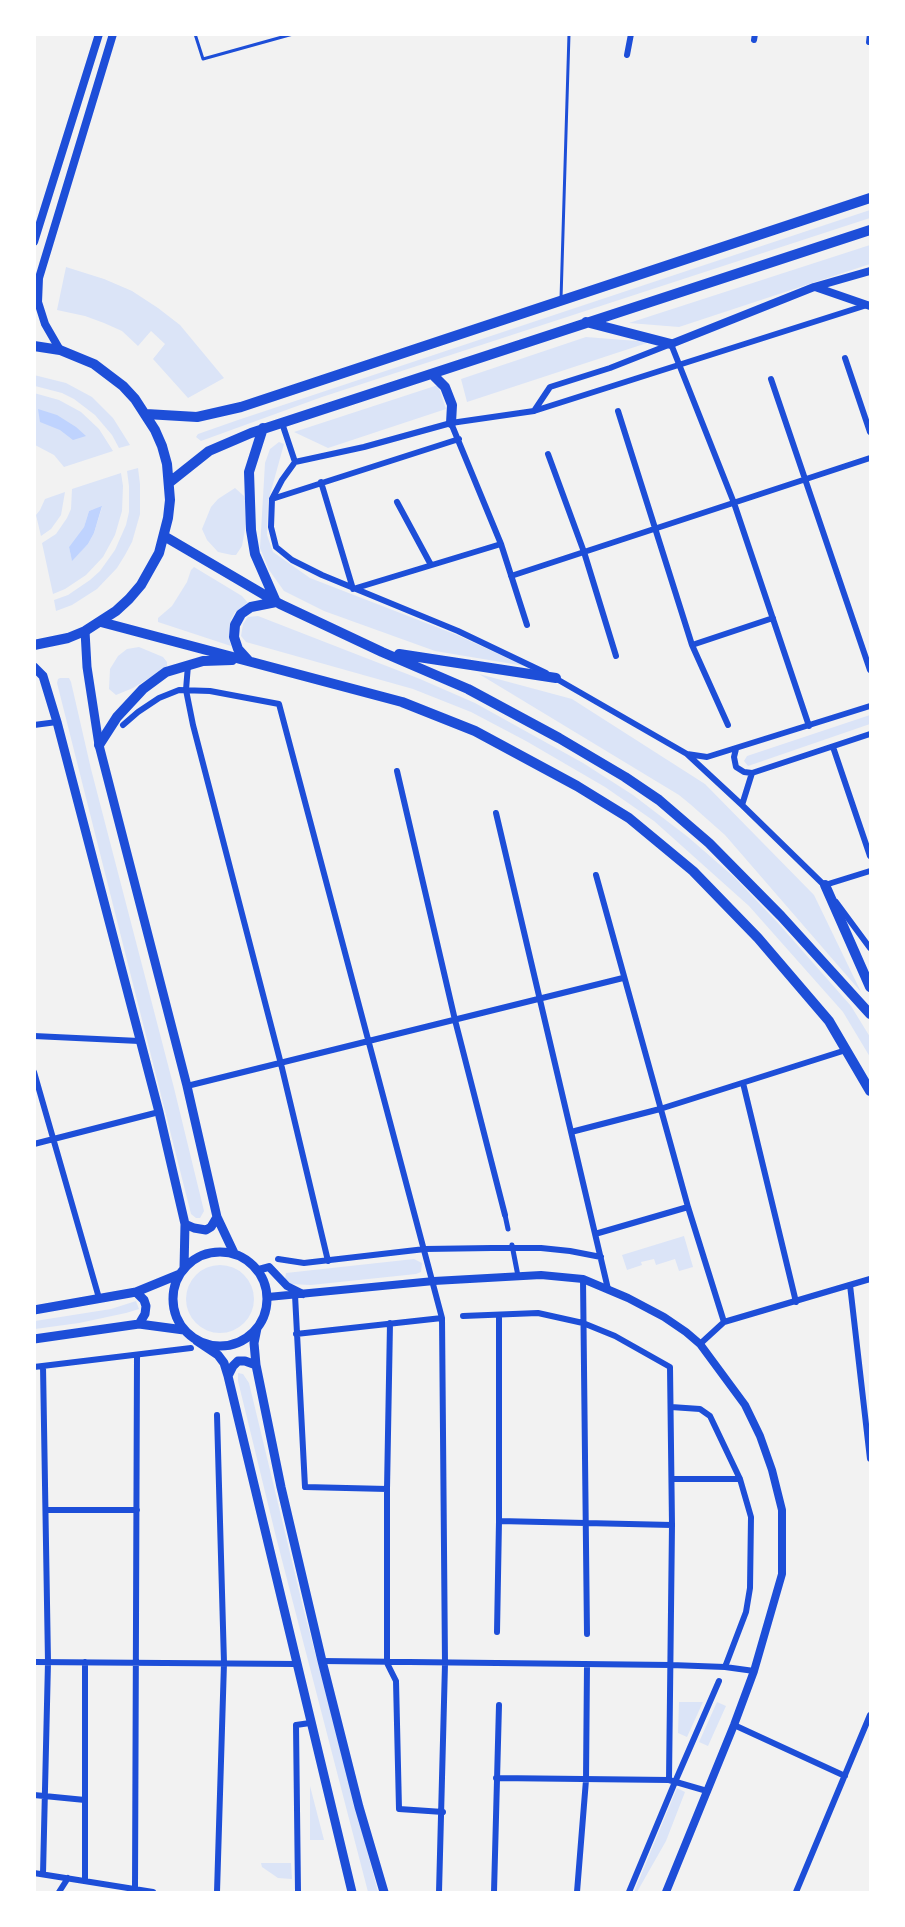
<!DOCTYPE html>
<html>
<head>
<meta charset="utf-8">
<style>
	body { margin:0 }
	#map { position:relative; width:905px; height:1927px; overflow:hidden; background:#f2f2f2; font-family:Poppins,sans-serif }
	canvas { display:block }
	.frame { position:absolute; inset:0; border:36px solid #fff; pointer-events:none }
</style>
</head>
<body>
<div id="map">
<canvas width="905" height="1927"></canvas>
<div class="frame"></div>
</div>
<script>
const g = document.querySelector('canvas').getContext('2d');
g.lineJoin = 'round';
function fill(path, color) {
  g.fillStyle = color;
  g.fill(path, 'evenodd');
}
function shape(rows) {
  const path = new Path2D();
  for (const r of rows) {
    if (r.length === 3) {
      path.moveTo(r[0] + r[2], r[1]);
      path.arc(r[0], r[1], r[2], 0, 2 * Math.PI);
      continue;
    }
    path.moveTo(r[0], r[1]);
    for (let i = 2; i < r.length; i += 2) path.lineTo(r[i], r[i + 1]);
  }
  return path;
}
function strokePath(path, color, width, dash) {
  g.strokeStyle = color;
  g.lineWidth = width;
  g.lineCap = dash ? 'butt' : 'round';
  g.setLineDash(dash || []);
  g.stroke(path);
}
const green = shape([
	[870,210,870,218,322,397,201,441,196,437,198,434,238,420],
	[870,245,870,264,679,327,629,323],
	[66,267,104,279,132,291,158,308,180,325,224,378,188,398,153,359,165,344,151,331,138,346,122,331,104,323,85,316,57,310],
	[586,337,650,342,467,402,461,379],
	[34,375,66,383,92,397,113,418,130,445,119,448,112,435,95,415,74,399,62,393,35,386],
	[438,385,446,409,328,448,294,432],
	[34,393,59,400,81,412,99,429,113,451,64,467,54,455,35,445],
	[279,442,284,444,268,502,267,535,273,552,310,578,457,635,525,666,435,651,324,611,284,591,269,570,260,548,265,463,270,449],
	[138,468,140,484,140,514,132,542,125,555,117,568,97,589,72,605,56,611,54,600,68,595,90,580,100,571,115,550,126,525,129,512,129,486,127,471],
	[121,473,123,486,122,511,115,535,103,557,86,575,65,589,53,594,42,543,56,534,67,518,71,509,72,489],
	[102,507,94,533,88,544,72,560,69,547,84,527,89,511],
	[235,488,244,496,247,505,247,518,242,546,236,555,232,555,218,552,207,540,202,529,211,507,218,499],
	[65,492,61,515,51,529,41,536,36,515,40,510,45,499],
	[194,567,242,596,249,604,235,612,231,620,229,638,231,646,158,622,158,618,172,606,187,582,191,570],
	[258,616,420,679,475,703,583,763,633,795,688,837,734,877,778,923,851,1006,870,1037,870,1057,843,1012,749,906,654,821,605,787,526,741,471,712,413,689,246,642,241,636,243,624,248,617],
	[139,647,163,657,167,662,167,667,133,688,116,695,109,689,110,669,118,656,127,649],
	[479,674,572,699,705,784,814,895,861,992,725,835,690,804,679,795],
	[60,678,69,678,71,682,91,769,174,1088,204,1211,200,1218,196,1218,191,1214,57,683,58,679],
	[870,715,870,724,748,766,744,761,747,756],
	[684,1236,693,1267,679,1271,675,1259,656,1265,654,1259,641,1262,642,1265,627,1270,622,1255],
	[414,1259,422,1263,421,1272,416,1274,311,1285,290,1284,285,1279,286,1273],
	[220,1299,34],
	[136,1301,139,1309,126,1313,79,1323,35,1329,35,1321,111,1309],
	[238,1373,243,1374,249,1383,303,1607,378,1892,368,1892,276,1537,238,1381],
	[679,1702,703,1702,687,1737,678,1733],
	[717,1702,726,1706,708,1746,699,1742],
	[310,1786,324,1840,310,1840],
	[677,1788,685,1792,666,1841,637,1892,634,1892],
	[261,1863,291,1863,292,1879,278,1878,262,1867]
]);
const water = shape([
	[38,409,57,415,76,427,86,436,73,440,60,430,40,422],
	[102,506,94,533,88,544,72,561,69,547,84,527,89,511]
]);
const service = shape([
	[195,34,203,59,293,34],
	[561,299,569,34]
]);
const pedestrian = shape([
	[505,1215,508,1229],
	[512,1245,518,1276]
]);
const minor = shape([
	[754,40,755,34],
	[869,42,870,34],
	[627,55,631,34],
	[845,358,870,432],
	[771,379,870,670],
	[534,411,867,305],
	[618,411,692,645,728,725],
	[282,423,295,462],
	[451,423,501,544,527,625],
	[548,454,584,552,616,656],
	[321,482,353,589,501,544],
	[272,499,459,439],
	[397,502,431,565],
	[511,576,870,458],
	[692,645,773,618],
	[188,665,186,690,193,725,281,1064,328,1261],
	[546,673,458,631,322,575,292,560,276,547,271,527,272,499,282,480,295,462,364,447,451,423,534,411,550,387,610,368,671,344,734,503,809,726],
	[555,678,687,754,742,805,825,886],
	[34,725,57,722],
	[123,725,138,712,159,698,179,690,210,691,279,704,442,1318,445,1664,439,1892],
	[833,747,870,856],
	[736,749,734,757,736,767,744,772,752,773],
	[687,754,707,757,870,706],
	[397,771,455,1020,505,1215],
	[742,805,752,773,870,734],
	[496,813,608,1289],
	[596,875,688,1207,724,1322,700,1344],
	[825,885,870,871],
	[836,902,870,948],
	[34,1036,139,1041],
	[34,1072,99,1298],
	[743,1083,796,1302],
	[187,1086,623,978],
	[571,1132,660,1109,846,1050],
	[34,1144,159,1112],
	[595,1234,688,1207],
	[278,1259,304,1263,425,1249,492,1248,541,1248,570,1251,601,1257],
	[583,1279,587,1634],
	[850,1285,870,1459],
	[295,1295,305,1487,387,1489],
	[463,1316,538,1313,583,1323,615,1336,670,1367,672,1525,669,1780],
	[724,1322,870,1279],
	[390,1323,387,1489,387,1663,396,1681,399,1809,443,1812],
	[296,1334,442,1318],
	[34,1367,191,1348],
	[671,1407,700,1409,710,1416,740,1479,751,1517,750,1588,746,1612,725,1667],
	[217,1415,224,1663,217,1892],
	[672,1479,740,1479],
	[47,1510,137,1510],
	[499,1521,672,1525],
	[497,1632,499,1521,499,1315],
	[322,1661,671,1665,725,1667,754,1671],
	[34,1662,296,1664],
	[734,1725,845,1776],
	[496,1778,669,1780,707,1791],
	[34,1795,85,1800],
	[34,1873,153,1892],
	[43,1874,48,1662,43,1366],
	[85,1881,85,1662],
	[135,1889,137,1355],
	[59,1892,68,1878],
	[298,1892,296,1725,310,1723],
	[494,1892,499,1705],
	[577,1892,586,1780,587,1665],
	[629,1892,675,1782,719,1681],
	[796,1892,870,1715]
]);
const tertiary = shape([
	[34,242,99,34],
	[815,287,870,306],
	[671,344,814,287,870,271],
	[60,350,45,324,38,302,39,278,113,34],
	[258,1270,269,1267,287,1286,303,1294],
	[268,1297,434,1281,541,1275,583,1279,628,1298,664,1317,686,1332,700,1344,745,1405,760,1436,772,1470,782,1510,782,1574,754,1671,734,1725,666,1892]
]);
const secondary = shape([
	[85,631,87,667,99,745,187,1086,217,1217,234,1253],
	[34,667,43,676,57,722,159,1112,185,1224,184,1269],
	[185,1224,194,1228,206,1230,211,1227,217,1217],
	[220,1299,47],
	[136,1292,144,1300,146,1306,145,1314,139,1324],
	[34,1310,136,1292,180,1274],
	[257,1328,254,1343,256,1365,281,1487,322,1661,359,1807,384,1892],
	[34,1339,139,1324,184,1330],
	[197,1341,218,1355,224,1363,228,1376,352,1892],
	[228,1376,233,1366,238,1361,245,1361,256,1365]
]);
const trunk = shape([
	[586,322,671,344],
	[34,346,60,350,94,364,123,386,135,399,155,430,162,446,167,464,170,500,168,518,159,553,141,585,129,599,116,611,85,631,68,638,34,645],
	[432,374,445,387,452,405,451,423],
	[146,414,197,417,241,407,870,198],
	[263,428,249,472,251,530,255,554,276,602],
	[170,482,209,451,251,433,870,230],
	[164,536,280,604,382,652,468,689,559,738,625,777,659,800,709,843,781,916,870,1014],
	[101,622,402,702,475,731,577,786,629,818,693,871,758,938,829,1021,870,1091],
	[399,654,556,678],
	[248,660,238,649,234,637,235,625,241,614,251,607,276,602],
	[99,745,117,717,143,689,166,672,203,661,232,660],
	[825,885,870,987]
]);
fill(green, '#dbe4f7');
fill(water, '#bfd3fe');
strokePath(service, '#1d4ed8', 3);
strokePath(pedestrian, '#1d4ed8', 5);
strokePath(minor, '#1d4ed8', 6);
strokePath(tertiary, '#1d4ed8', 8);
strokePath(secondary, '#1d4ed8', 9);
strokePath(trunk, '#1d4ed8', 10);
</script>
</body>
</html>
